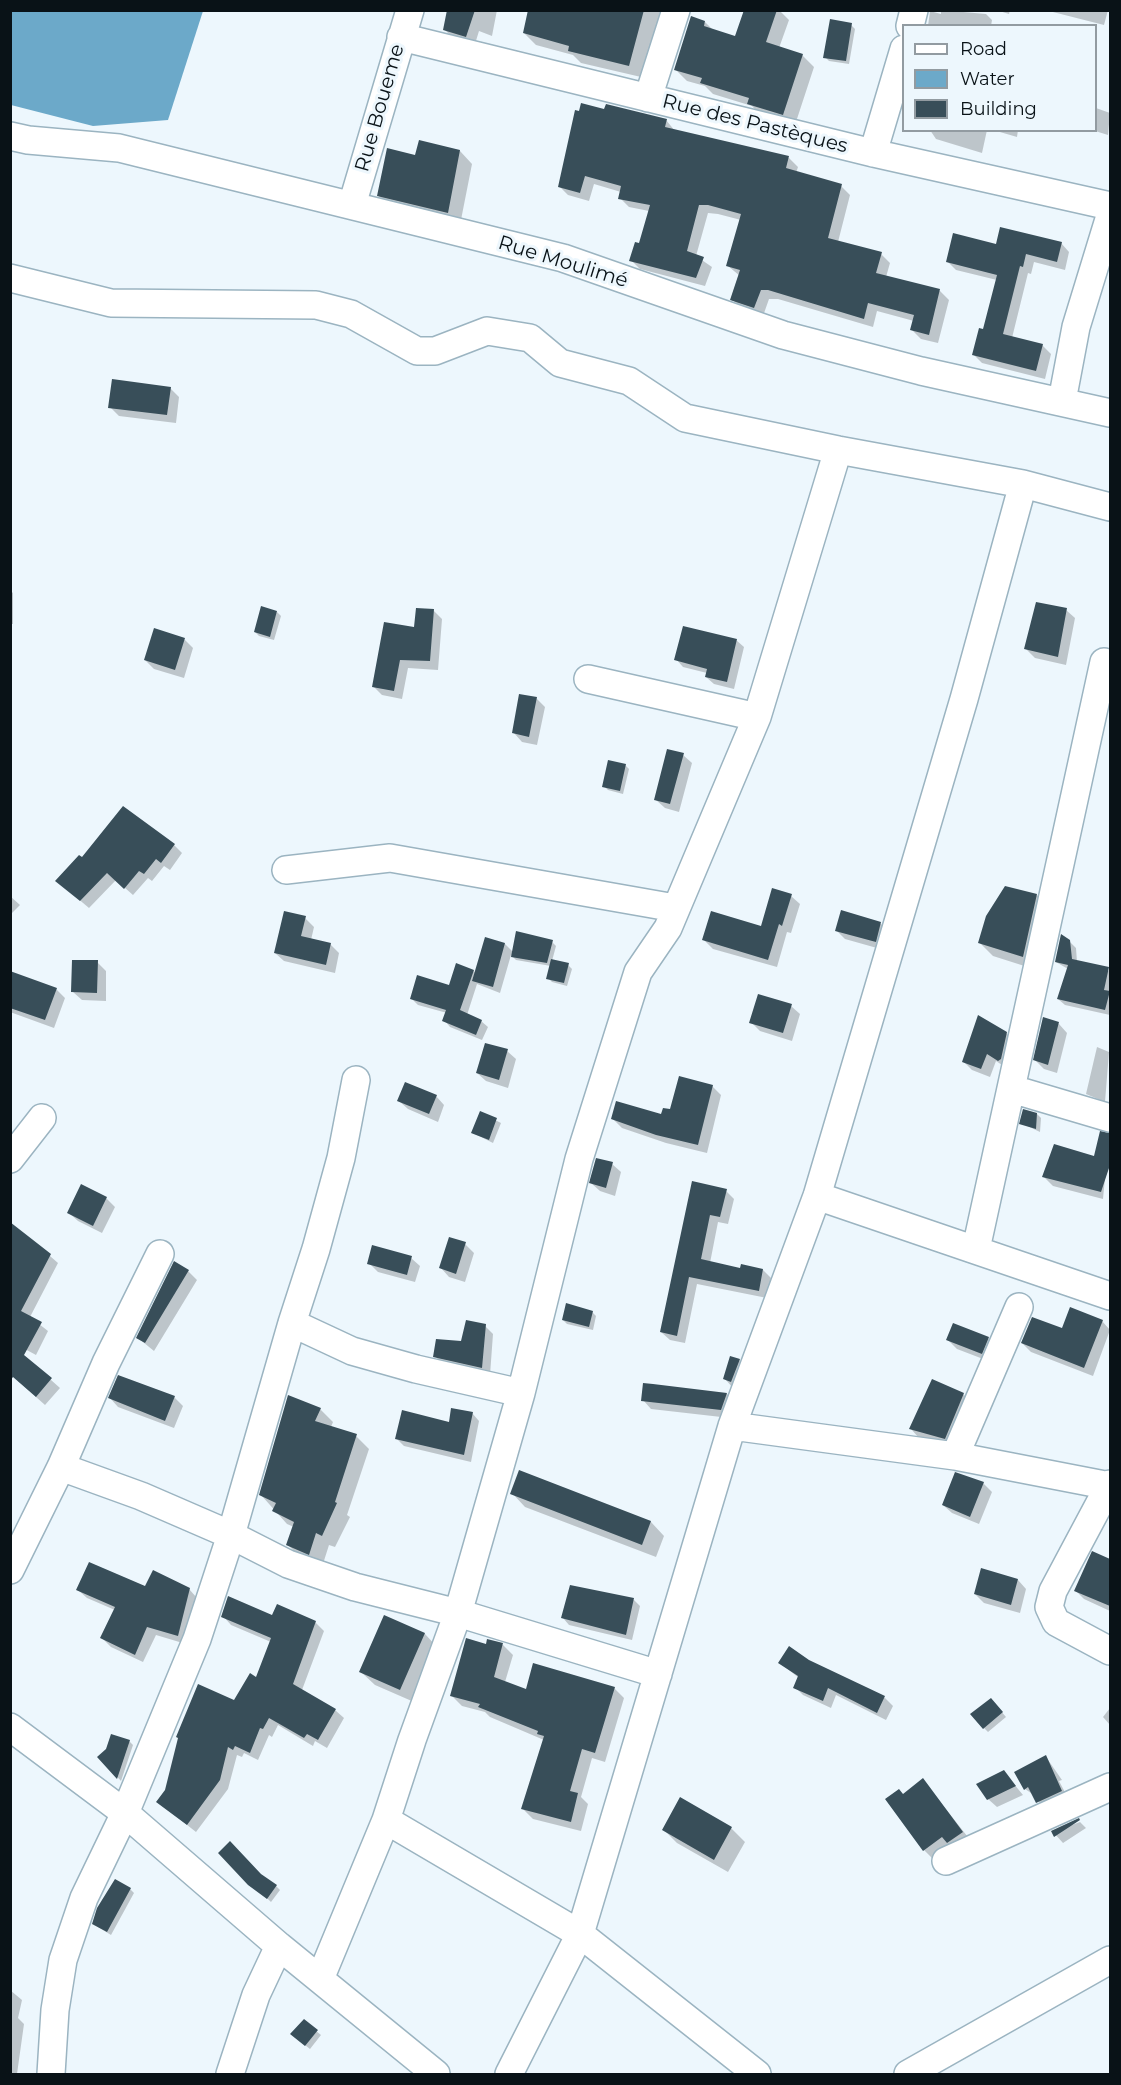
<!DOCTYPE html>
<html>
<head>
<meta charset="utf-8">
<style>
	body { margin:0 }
	#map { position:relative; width:1121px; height:2085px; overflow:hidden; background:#edf7fd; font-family:Montserrat,sans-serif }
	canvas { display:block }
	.frame { position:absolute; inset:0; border:12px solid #091217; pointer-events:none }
	.legend { position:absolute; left:902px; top:24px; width:195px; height:108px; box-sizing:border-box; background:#edf7fd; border:2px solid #929ba1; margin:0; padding:8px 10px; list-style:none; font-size:18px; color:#091217 }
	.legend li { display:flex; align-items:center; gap:12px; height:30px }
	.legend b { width:30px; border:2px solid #929ba1 }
</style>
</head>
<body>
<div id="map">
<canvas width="1121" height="2085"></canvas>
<div class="frame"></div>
<ul class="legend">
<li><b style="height:8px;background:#fff"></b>Road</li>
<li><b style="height:16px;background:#6ca9c9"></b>Water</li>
<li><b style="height:16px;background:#384e59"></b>Building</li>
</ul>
</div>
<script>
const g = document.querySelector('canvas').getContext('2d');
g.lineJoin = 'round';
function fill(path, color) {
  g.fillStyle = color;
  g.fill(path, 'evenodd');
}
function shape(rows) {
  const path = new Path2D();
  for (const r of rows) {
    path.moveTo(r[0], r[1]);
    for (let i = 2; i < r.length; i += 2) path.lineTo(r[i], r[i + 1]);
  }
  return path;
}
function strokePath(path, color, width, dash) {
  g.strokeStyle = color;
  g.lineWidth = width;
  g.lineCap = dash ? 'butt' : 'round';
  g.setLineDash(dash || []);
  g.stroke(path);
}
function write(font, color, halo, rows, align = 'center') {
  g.font = font + ' Montserrat,sans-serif';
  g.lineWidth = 6;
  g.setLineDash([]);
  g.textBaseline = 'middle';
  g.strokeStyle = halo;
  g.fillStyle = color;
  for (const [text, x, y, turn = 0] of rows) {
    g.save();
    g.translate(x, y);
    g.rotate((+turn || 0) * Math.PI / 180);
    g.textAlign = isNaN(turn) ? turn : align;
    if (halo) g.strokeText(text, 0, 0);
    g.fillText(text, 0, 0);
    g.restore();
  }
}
const water = shape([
	[10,11,11,10,203,11,168,120,93,126,11,105]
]);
const shadow = shape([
	[449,10,497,10,492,36,479,31,475,44,453,38,445,30],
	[535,10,661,10,641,77,581,63,573,55,536,45,524,33],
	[746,10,779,10,789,20,779,48,802,55,814,67,795,125,760,115,752,106,713,94,705,86,687,81,675,69,705,22,713,30,736,38],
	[941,10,986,14,992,20,991,26,928,26,930,11,941,14],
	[996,10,1010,10,1009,14],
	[1045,10,1108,10,1104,25],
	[851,25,855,29,849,64,829,61,825,57],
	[1096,108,1110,113,1108,135,1092,130,1096,130],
	[606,111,666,120,675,131,789,158,798,167,796,173,841,186,850,195,838,242,881,254,890,263,886,277,940,291,949,300,938,343,921,339,912,330,914,321,877,311,873,327,778,299,769,299,763,316,741,308,732,299,740,276,728,266,741,220,718,214,708,213,696,256,712,267,705,286,640,269,631,260,640,245,649,211,629,207,620,198,621,192,594,184,589,201,568,195,559,186],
	[930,130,987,130,982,153,936,139],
	[993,130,1018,130,1017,137],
	[460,151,472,164,460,225,391,208,378,195,416,157],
	[1061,243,1069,252,1065,270,1034,262,1031,274,1028,273,1012,338,1042,345,1051,354,1045,379,982,363,974,355,984,331,997,280,956,270,948,262],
	[170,388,179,397,176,423,119,416,110,407],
	[10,590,13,593,13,624,10,624],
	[433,610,442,619,438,670,408,668,402,699,382,695,373,686],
	[1066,610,1075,618,1066,665,1035,658,1026,649],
	[277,612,281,616,274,640,259,636,255,632],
	[155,630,185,640,193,648,184,678,154,669,145,660],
	[736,640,744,647,734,689,714,684,706,677,707,673,683,667,676,659],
	[536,698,545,707,537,745,522,742,514,733],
	[683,755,692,763,679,812,665,808,656,800],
	[625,765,629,769,623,794,608,790,604,786],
	[174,845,182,853,170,870,164,866,152,881,148,878,133,895,116,880,89,908,57,881,82,859],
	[1037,895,1050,909,1037,970,993,956,980,943],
	[10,896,20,905,10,915],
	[791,896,800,904,791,933,787,932,777,967,713,949,704,940,762,928],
	[842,912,881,924,890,933,884,950,845,939,836,930],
	[305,918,314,927,311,940,330,944,339,953,335,973,284,961,275,953],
	[486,939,505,944,513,952,552,942,556,946,552,961,568,965,572,969,567,986,552,982,548,978,551,966,516,960,511,955,500,993,477,984,467,1015,481,1021,488,1027,482,1040,450,1027,444,1020,447,1013,418,1005,412,999,450,986,473,971,476,973],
	[1069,941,1076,948,1077,962,1110,971,1110,1015,1065,1005,1058,999,1068,969,1056,962],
	[97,962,106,971,106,1001,82,1000,73,992],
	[10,972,56,989,65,998,54,1028,10,1012],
	[791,1006,800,1014,792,1041,760,1031,751,1022],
	[1044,1019,1059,1024,1067,1033,1057,1073,1044,1069,1035,1060],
	[1006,1033,1015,1042,1008,1069,996,1061,990,1077,972,1070,963,1061],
	[1097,1047,1109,1052,1105,1102,1086,1094],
	[507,1051,516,1059,508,1088,486,1081,477,1073],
	[712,1086,721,1095,707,1153,666,1143,622,1128,613,1119,662,1116],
	[436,1096,444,1105,438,1122,408,1109,399,1101],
	[481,1113,501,1123,493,1143,473,1133],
	[1037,1114,1041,1118,1040,1132,1021,1123],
	[612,1164,621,1172,615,1196,600,1191,591,1183],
	[1106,1167,1103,1199,1053,1186,1044,1177],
	[693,1183,726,1191,734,1199,728,1224,718,1222,710,1263,741,1270,763,1270,771,1278,767,1298,697,1284,685,1343,670,1340,661,1332],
	[106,1198,115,1207,102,1233,78,1221,69,1213],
	[465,1244,474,1253,465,1282,449,1277,441,1268],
	[50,1256,58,1263,30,1317,48,1331,36,1355,10,1341,10,1264],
	[411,1258,420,1266,415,1282,378,1272,369,1263],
	[188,1271,197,1280,154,1351,138,1338],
	[592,1312,596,1316,593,1330,567,1324,563,1320],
	[1102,1321,1110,1330,1093,1376,1031,1352,1022,1343],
	[485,1326,493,1334,490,1375,443,1365,435,1356,460,1344],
	[988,1338,997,1347,991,1362,957,1349,948,1340],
	[23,1355,60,1388,45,1405,18,1381],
	[739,1360,748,1369,733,1388,725,1379],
	[645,1385,727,1394,735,1403,730,1418,651,1409,643,1400],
	[963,1394,972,1403,954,1447,919,1438,911,1429],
	[174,1397,183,1406,174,1428,118,1407,110,1398],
	[320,1409,333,1422,331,1427,356,1436,369,1449,347,1515,350,1517,335,1547,329,1545,322,1567,301,1558,288,1545,294,1527,287,1524,261,1495],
	[472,1413,479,1421,471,1462,404,1446,397,1439,450,1424],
	[520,1472,651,1522,664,1536,656,1557,525,1507,512,1493],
	[983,1483,992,1492,979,1524,952,1513,943,1505],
	[1093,1553,1110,1561,1110,1611,1084,1599,1076,1591],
	[1018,1580,1026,1589,1020,1613,984,1603,975,1594],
	[571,1586,634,1600,640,1606,632,1640,569,1625,563,1618],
	[146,1588,189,1589,197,1598,186,1644,156,1635,143,1662,111,1647,102,1638,115,1610,87,1598,78,1590],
	[223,1616,273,1617,315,1622,324,1631,302,1690,335,1710,344,1718,327,1748,315,1741,313,1746,278,1725,272,1737,269,1735,258,1760,244,1753,242,1757,237,1755,228,1789,196,1832,158,1802,234,1702,257,1679,271,1642,231,1625],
	[385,1617,425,1634,438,1648,414,1702,375,1685,361,1672],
	[487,1645,503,1645,513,1655,505,1682,527,1691,614,1688,624,1698,605,1762,592,1758,581,1797,588,1804,581,1831,533,1819,523,1809,544,1740,490,1717,485,1712,462,1706,452,1696],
	[808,1661,885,1698,893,1706,886,1720,836,1695,831,1708,803,1695,795,1687,799,1678,780,1663],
	[995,1704,1006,1717,988,1732,984,1728],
	[1110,1708,1110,1725,1103,1717],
	[129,1741,133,1745,121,1781,99,1757,108,1750],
	[1046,1757,1062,1780,1059,1781,1068,1798,1045,1809,1034,1795,1025,1789],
	[1004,1772,1023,1795,997,1807,988,1799],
	[923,1780,971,1841,951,1845,933,1859,924,1850],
	[681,1800,731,1828,745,1842,728,1872,677,1843,664,1830],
	[1080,1822,1086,1828,1063,1843,1053,1832],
	[220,1853,276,1886,280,1890,271,1902],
	[130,1889,134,1893,111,1935,98,1927,94,1923],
	[10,1990,22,2000,18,2018,24,2024,17,2074,10,2074],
	[304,2021,321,2035,310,2049,296,2038]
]);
const building = shape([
	[447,10,475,10,466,37,443,30],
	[528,10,644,10,629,66,568,51,569,46,523,33],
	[744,10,777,10,766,42,803,54,783,115,747,104,749,98,700,83,702,78,674,70,691,16,705,21,704,26,735,36],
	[830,19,852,23,846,61,823,58],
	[581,103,604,109,606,104,667,119,665,127,789,156,786,168,842,184,828,238,882,252,876,273,940,289,929,335,910,330,914,315,868,303,864,319,768,290,761,290,754,308,730,300,740,270,726,266,741,214,708,205,699,205,687,251,704,257,696,278,629,261,635,242,639,243,650,205,618,199,621,186,585,176,580,193,558,187,575,110,579,111],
	[419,140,460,150,448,213,377,196,387,148,415,155],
	[1000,227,1062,242,1057,262,1026,254,1023,267,1020,266,1003,334,1043,344,1036,371,972,355,979,328,983,329,997,275,946,262,953,233,996,244],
	[112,379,171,387,167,415,108,408],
	[1036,602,1067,608,1058,657,1024,649],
	[261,606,277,611,270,637,254,632],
	[416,608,434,609,430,661,400,660,394,691,372,687,384,622,414,627],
	[683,626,737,639,727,682,705,677,707,669,674,660],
	[154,628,185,638,175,670,144,660],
	[519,694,537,697,529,737,512,733],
	[667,749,684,753,670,804,654,800],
	[608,760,626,764,620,791,602,787],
	[123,806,175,844,161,863,156,859,144,874,139,871,124,889,107,873,80,901,55,881,79,855,82,857],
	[1005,886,1037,894,1023,957,978,943,986,916],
	[772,888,792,894,782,926,779,924,768,960,702,940,711,911,761,926],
	[841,910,881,922,876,942,835,931],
	[284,911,306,916,301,936,331,943,326,965,274,953],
	[516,931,553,940,547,963,511,957],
	[1061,934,1070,940,1072,959,1109,967,1104,990,1110,991,1105,1010,1057,999,1068,965,1055,962],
	[485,937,505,943,493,987,472,981],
	[551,959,569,963,564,983,546,979],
	[72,960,98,960,97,993,71,992],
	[456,963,474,970,460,1010,482,1020,476,1035,442,1021,446,1010,410,999,417,975,449,985],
	[10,971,57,988,45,1020,10,1008],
	[758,994,792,1004,783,1033,749,1023],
	[978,1015,1007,1032,1001,1059,998,1061,987,1054,981,1069,962,1062],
	[1043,1017,1059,1022,1048,1065,1033,1060],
	[485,1043,508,1049,499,1080,476,1073],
	[679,1076,713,1085,698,1145,656,1135,611,1119,616,1101,661,1114,663,1108,670,1109],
	[405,1082,437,1095,429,1114,397,1101],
	[1023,1109,1037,1113,1036,1129,1019,1124],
	[480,1111,497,1118,489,1140,471,1133],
	[1100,1131,1110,1133,1110,1165,1101,1192,1042,1177,1054,1144,1094,1156],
	[596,1158,613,1162,606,1188,589,1183],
	[692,1181,727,1189,720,1217,710,1215,701,1259,740,1268,741,1264,763,1269,759,1291,689,1277,677,1336,660,1332],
	[81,1184,107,1197,93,1226,67,1213],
	[10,1222,51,1254,21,1311,42,1322,24,1355,52,1378,36,1397,13,1377,10,1381],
	[449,1237,466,1242,456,1274,439,1268],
	[372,1245,412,1256,407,1275,367,1264],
	[174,1261,189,1270,145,1343,136,1338],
	[566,1303,593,1311,589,1327,562,1320],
	[1070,1307,1103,1320,1084,1368,1021,1343,1032,1317,1062,1328],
	[466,1320,486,1324,482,1368,433,1357,436,1339,461,1341],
	[953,1323,989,1337,982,1354,946,1340],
	[730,1356,740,1359,731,1382,723,1379],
	[118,1375,175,1396,165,1421,108,1398],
	[932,1379,964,1393,945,1439,909,1429],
	[643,1383,653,1384,727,1393,721,1410,641,1401],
	[288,1395,321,1408,315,1421,357,1434,335,1502,337,1503,322,1536,316,1533,309,1555,286,1545,294,1522,272,1511,276,1503,259,1495],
	[451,1408,473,1412,464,1455,395,1439,402,1410,449,1422],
	[519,1470,651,1521,642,1545,510,1494],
	[955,1472,984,1482,970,1517,942,1505],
	[1092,1551,1110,1559,1110,1606,1074,1591],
	[89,1562,145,1586,153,1570,190,1588,178,1636,147,1627,135,1655,100,1638,115,1607,76,1590],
	[981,1568,1018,1579,1011,1605,974,1594],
	[570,1585,634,1598,626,1635,561,1618],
	[228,1596,272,1615,277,1604,316,1621,293,1684,336,1709,318,1740,307,1734,304,1738,269,1718,263,1729,260,1728,250,1753,235,1746,233,1750,228,1747,220,1780,187,1825,156,1802,165,1790,178,1738,176,1737,198,1684,234,1700,250,1673,256,1677,271,1638,221,1617],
	[384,1615,425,1633,400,1690,359,1672],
	[466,1638,486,1644,487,1639,503,1643,494,1677,526,1689,533,1663,615,1687,595,1753,582,1749,570,1791,578,1793,571,1822,521,1809,544,1736,537,1734,538,1731,478,1707,480,1704,450,1696],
	[789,1646,809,1660,885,1696,877,1713,828,1688,823,1701,793,1688,798,1676,778,1663],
	[991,1698,1003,1712,983,1729,970,1714],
	[111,1734,130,1740,117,1779,97,1757,106,1749],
	[1046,1755,1062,1791,1036,1803,1028,1787,1024,1790,1014,1772],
	[1004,1770,1016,1786,987,1800,976,1784],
	[923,1778,963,1832,947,1843,942,1837,923,1851,885,1799,899,1789,903,1794],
	[680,1797,732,1827,714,1860,662,1830],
	[1079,1818,1080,1820,1054,1837,1051,1831],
	[230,1841,261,1874,277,1885,267,1899,248,1885,218,1853],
	[115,1879,131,1888,107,1932,92,1924,97,1908],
	[304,2019,318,2030,305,2046,290,2034]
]);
const minor = shape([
	[910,26,914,10],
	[401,37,873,153,1110,206],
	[648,98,676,10],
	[10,136,28,140,119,148,563,258,783,335,921,371,1110,413],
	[873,153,904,49],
	[352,205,410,10],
	[10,278,111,303,316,305,351,314,417,351,435,351,487,331,530,338,560,363,629,381,685,418,838,450,1023,484,1110,507],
	[1062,401,1076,327,1110,216],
	[588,679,757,717],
	[286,870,390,858,675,908],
	[1012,1089,1110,1118],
	[10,1159,42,1118],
	[817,1196,1110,1296],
	[976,1249,1104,662],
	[292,1323,352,1351,416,1369,521,1393,458,1613,412,1740,386,1820,320,1979],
	[521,1393,579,1159,638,972,668,928,757,717,838,450],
	[732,1426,955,1456,1110,1486],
	[955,1456,1019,1307],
	[61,1467,141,1496,231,1535,288,1564,355,1587,458,1613,658,1674],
	[1110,1484,1053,1591,1049,1607,1056,1622,1110,1651],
	[10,1570,61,1467,106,1363,160,1254],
	[10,1727,125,1813,279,1946,436,2074],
	[386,1820,580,1934,757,2074],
	[946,1861,1110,1787],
	[51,2074,55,2010,63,1960,84,1898,125,1813,197,1639,231,1535,292,1323,316,1249,341,1158,356,1080],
	[230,2074,256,1995,279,1946],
	[509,2074,580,1934,732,1426,817,1196,964,699,1023,484],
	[908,2074,1110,1960]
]);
const streetNames = [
	["Rue Boueme",380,108,-74],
	["Rue des Pastèques",755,124,14],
	["Rue Moulimé",563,262,17]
];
fill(water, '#6ca9c9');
fill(shadow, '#0003');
fill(building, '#384e59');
strokePath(minor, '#9bb4c1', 30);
strokePath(minor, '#fff', 27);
write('20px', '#091217', '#edf7fd', streetNames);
</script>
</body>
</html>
